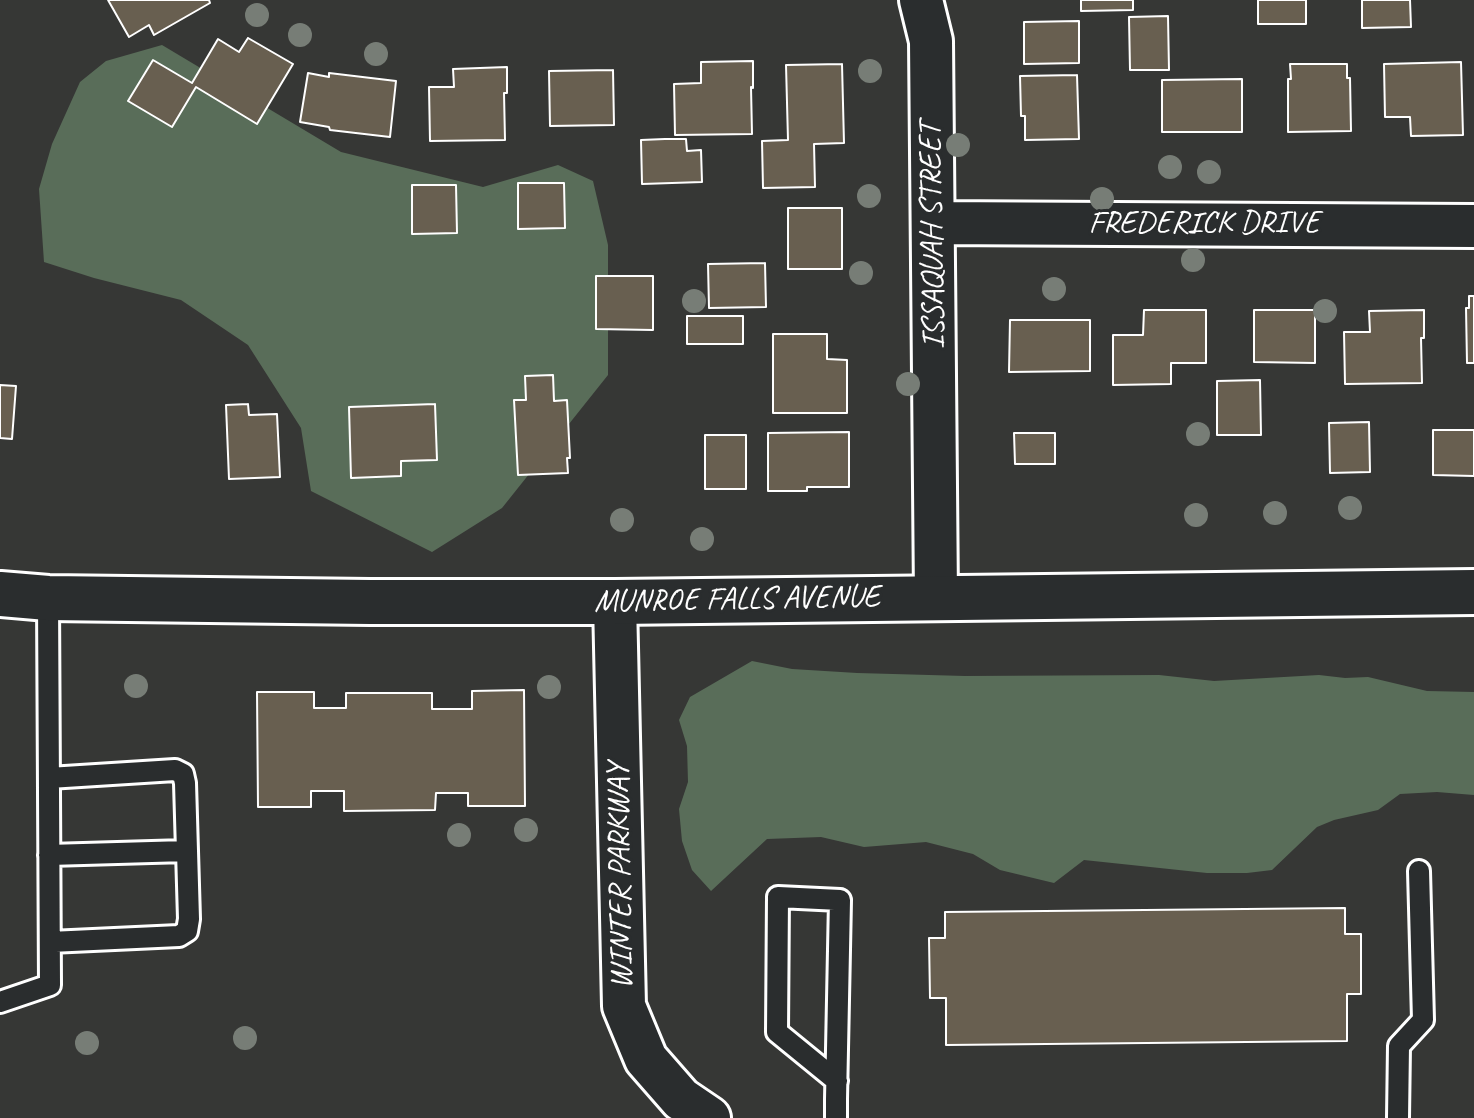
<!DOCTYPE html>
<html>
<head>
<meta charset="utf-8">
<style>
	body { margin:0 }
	canvas { display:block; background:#363735 }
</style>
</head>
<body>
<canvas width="1474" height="1118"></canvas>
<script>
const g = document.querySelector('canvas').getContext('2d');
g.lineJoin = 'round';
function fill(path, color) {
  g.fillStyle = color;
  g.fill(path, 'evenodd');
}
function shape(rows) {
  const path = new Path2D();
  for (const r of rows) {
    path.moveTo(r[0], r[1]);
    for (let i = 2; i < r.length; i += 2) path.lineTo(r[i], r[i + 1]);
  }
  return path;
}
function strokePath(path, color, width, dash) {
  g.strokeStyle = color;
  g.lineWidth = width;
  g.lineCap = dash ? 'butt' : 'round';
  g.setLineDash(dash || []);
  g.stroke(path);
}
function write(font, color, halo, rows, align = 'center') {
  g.font = font + ' Caveat,sans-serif';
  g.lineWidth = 6;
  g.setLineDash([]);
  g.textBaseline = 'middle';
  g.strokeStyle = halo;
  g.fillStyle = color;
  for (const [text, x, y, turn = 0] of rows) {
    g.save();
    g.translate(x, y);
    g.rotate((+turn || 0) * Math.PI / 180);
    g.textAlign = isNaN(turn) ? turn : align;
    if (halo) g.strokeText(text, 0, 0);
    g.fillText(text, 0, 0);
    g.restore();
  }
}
const green = shape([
	[162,45,341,152,483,187,558,165,593,181,608,245,608,375,502,508,432,552,311,491,301,428,248,345,181,300,94,278,44,262,39,189,52,144,80,82,106,61],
	[752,661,792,669,857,673,965,676,1159,675,1214,681,1319,675,1345,678,1368,677,1427,691,1474,692,1474,795,1437,792,1400,794,1378,810,1334,820,1317,827,1272,870,1247,873,1207,873,1084,860,1054,883,1000,870,973,854,926,842,864,847,821,837,767,839,711,891,692,870,682,841,679,809,688,782,687,746,679,720,690,697]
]);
const building = shape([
	[108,0,209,0,210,3,154,35,149,25,129,37,108,0],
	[1081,0,1133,0,1133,10,1081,11,1081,0],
	[1258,0,1306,0,1306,24,1258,24,1258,0],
	[1362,0,1410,0,1411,27,1362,28,1362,0],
	[1168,16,1169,70,1130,70,1129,17,1168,16],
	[1079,21,1079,63,1024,64,1024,22,1079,21],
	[248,38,293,64,257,124,196,87,172,127,128,101,153,60,192,83,218,39,239,52,248,38],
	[753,61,753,88,751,87,752,134,675,135,674,84,701,83,701,62,753,61],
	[1461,62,1463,135,1411,136,1410,117,1385,117,1384,64,1461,62],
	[842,64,844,143,814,144,815,187,763,188,762,141,788,140,786,65,842,64],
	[1290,64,1347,64,1347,78,1350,78,1351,131,1288,132,1288,79,1291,79,1290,64],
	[507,67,507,93,504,93,505,140,430,141,429,87,454,87,453,69,507,67],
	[613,70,614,125,550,126,549,71,613,70],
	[308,73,329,77,329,73,396,81,390,137,330,130,329,127,300,122,308,73],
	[1077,75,1079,139,1025,140,1025,116,1021,116,1020,76,1077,75],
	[1242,79,1242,132,1162,132,1162,80,1242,79],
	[665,139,686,139,687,151,701,150,702,182,642,184,641,140,665,139],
	[518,183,564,183,565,228,518,229,518,183],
	[412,185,456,185,457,233,412,234,412,185],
	[788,208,842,208,842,269,788,269,788,208],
	[765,263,766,307,709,308,708,264,765,263],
	[596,276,653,276,653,330,596,329,596,276],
	[1469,296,1474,296,1474,363,1467,363,1466,308,1469,308,1469,296],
	[1144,310,1206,310,1206,363,1171,363,1171,384,1113,385,1113,335,1143,335,1144,310],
	[1254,310,1315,310,1315,363,1254,362,1254,310],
	[1424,310,1424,338,1421,338,1422,383,1345,384,1344,332,1370,332,1369,311,1424,310],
	[687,316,743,316,743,344,687,344,687,316],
	[1010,320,1090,320,1090,371,1009,372,1010,320],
	[773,334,827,334,827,359,847,360,847,413,773,413,773,334],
	[553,375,554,401,567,400,570,458,567,458,568,473,518,475,514,400,526,400,525,376,553,375],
	[1260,380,1261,435,1217,435,1217,381,1260,380],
	[0,385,16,386,12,439,0,438,0,385],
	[248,404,249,415,277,414,280,477,229,479,226,405,248,404],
	[435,404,437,460,401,461,401,476,351,478,349,407,435,404],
	[1369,422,1370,472,1330,473,1329,423,1369,422],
	[1433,430,1474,430,1474,476,1433,475,1433,430],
	[849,432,849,487,807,487,807,491,768,491,768,433,849,432],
	[1014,433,1055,433,1055,464,1015,464,1014,433],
	[705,435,746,435,746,489,705,489,705,435],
	[524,690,525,806,468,806,468,793,436,793,435,810,344,811,344,791,311,791,311,807,258,807,257,692,314,692,314,708,346,708,346,693,432,693,432,709,472,709,472,691,524,690],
	[1345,908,1345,934,1361,934,1361,994,1347,994,1347,1041,946,1045,946,998,930,998,929,938,945,938,945,912,1345,908]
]);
const lane = shape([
	[49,778,175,770,183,774,185,783,189,919,187,931,179,936,50,942],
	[49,855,186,851],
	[0,1002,50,985,48,598],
	[836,1118,836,1099,840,900,778,897,777,1032,837,1081],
	[1398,1118,1399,1046,1423,1020,1419,871]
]);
const street = shape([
	[921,0,931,41,936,598],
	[934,223,1474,226],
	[615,602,624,1006,646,1059,681,1099,709,1118]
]);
const secondary = shape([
	[0,594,48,598,370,602,615,602,1474,592]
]);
const trees = [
	[257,15],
	[300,35],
	[376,54],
	[870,71],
	[958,145],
	[1170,167],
	[1209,172],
	[869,196],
	[1102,199],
	[1193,260],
	[861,273],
	[1054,289],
	[694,301],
	[1325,311],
	[908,384],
	[1198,434],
	[1350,508],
	[1275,513],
	[1196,515],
	[622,520],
	[702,539],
	[136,686],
	[549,687],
	[526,830],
	[459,835],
	[245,1038],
	[87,1043]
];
const streetNames = [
	["FREDERICK DRIVE",1204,224],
	["ISSAQUAH STREET",933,236,-91],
	["MUNROE FALLS AVENUE",737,600,-1],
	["WINTER PARKWAY",621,876,-91]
];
fill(green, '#596d59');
fill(building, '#685f50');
strokePath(building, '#fff', 2);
strokePath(lane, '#fff', 26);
strokePath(street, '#fff', 48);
strokePath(secondary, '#fff', 50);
strokePath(lane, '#2a2d2e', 20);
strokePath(street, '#2a2d2e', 42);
strokePath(secondary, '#2a2d2e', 44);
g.fillStyle = '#777d76';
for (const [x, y] of trees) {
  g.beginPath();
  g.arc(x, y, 12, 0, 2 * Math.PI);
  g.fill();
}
write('32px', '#fff', '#2a2d2e', streetNames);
</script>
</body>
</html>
